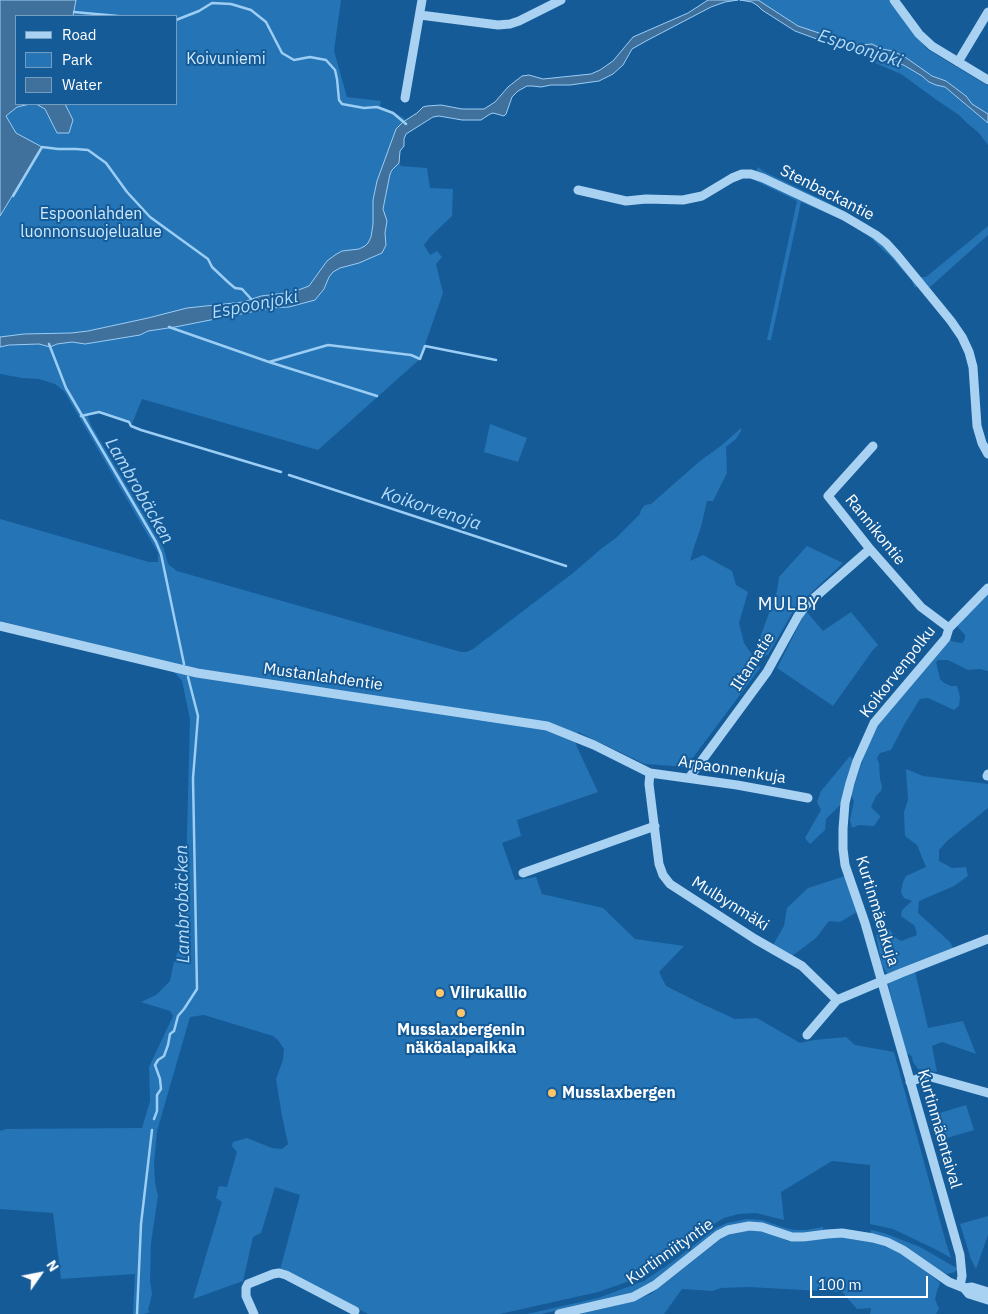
<!DOCTYPE html>
<html>
<head>
<meta charset="utf-8">
<style>
	body { margin:0 }
	#map { position:relative; width:988px; height:1314px; overflow:hidden; background:#155b98; font-family:"IBM Plex Sans",sans-serif }
	canvas { display:block }
	.legend { position:absolute; left:15px; top:15px; width:162px; height:90px; box-sizing:border-box; background:#155b98; border:1px solid #739dc1; margin:0; padding:6px 9px; list-style:none; font-size:15px; color:#fff }
	.legend li { display:flex; align-items:center; gap:10px; height:25px }
	.legend b { width:25px; border:1px solid #739dc1 }
	.north { position:absolute; left:15px; top:1249px; width:50px; height:50px; -webkit-text-stroke:4px #155b98; paint-order:stroke; rotate:57deg; font-size:14px; font-weight:700; line-height:20px; text-align:center; color:#fff }
	.north::after { content:''; display:block; margin:auto; width:18px; height:22px; background:#fff; clip-path:polygon(50% 0,100% 100%,50% 72%,0 100%) }
	.scale { position:absolute; left:810px; top:1276px; width:118px; height:22px; box-sizing:border-box; border:2px solid #fff; border-top:0; padding-left:6px; font-size:15px; line-height:18px; white-space:nowrap; color:#fff; -webkit-text-stroke:4px #155b98; paint-order:stroke }
</style>
</head>
<body>
<div id="map">
<canvas width="988" height="1314"></canvas>
<ul class="legend">
<li><b style="height:6px;background:#a8d1f2"></b>Road</li>
<li><b style="height:14px;background:#2574b5"></b>Park</li>
<li><b style="height:14px;background:#40719d"></b>Water</li>
</ul>
<div class="north">N</div>
<div class="scale">100 m</div>
</div>
<script>
const g = document.querySelector('canvas').getContext('2d');
g.lineJoin = 'round';
function fill(path, color) {
  g.fillStyle = color;
  g.fill(path, 'evenodd');
}
function shape(rows) {
  const path = new Path2D();
  for (const r of rows) {
    path.moveTo(r[0], r[1]);
    for (let i = 2; i < r.length; i += 2) path.lineTo(r[i], r[i + 1]);
  }
  return path;
}
function strokePath(path, color, width, dash) {
  g.strokeStyle = color;
  g.lineWidth = width;
  g.lineCap = dash ? 'butt' : 'round';
  g.setLineDash(dash || []);
  g.stroke(path);
}
function write(font, color, halo, rows, align = 'center') {
  g.font = font + ' "IBM Plex Sans",sans-serif';
  g.lineWidth = 4;
  g.setLineDash([]);
  g.textBaseline = 'middle';
  g.strokeStyle = halo;
  g.fillStyle = color;
  for (const [text, x, y, turn = 0] of rows) {
    g.save();
    g.translate(x, y);
    g.rotate((+turn || 0) * Math.PI / 180);
    g.textAlign = isNaN(turn) ? turn : align;
    if (halo) g.strokeText(text, 0, 0);
    g.fillText(text, 0, 0);
    g.restore();
  }
}
const green = shape([
	[0,0,341,0,334,51,347,97,381,101,380,106,394,112,405,119,396,129,377,181,373,200,373,224,371,237,368,243,365,246,359,249,342,251,309,286,293,292,261,296,243,302,187,308,148,318,88,331,71,333,0,337],
	[16,16,176,16,176,104,16,104],
	[758,0,889,0,927,49,988,86,988,114,971,104,966,96,946,81,932,76,905,57,893,51,882,49,872,44,860,45,834,38,798,26],
	[884,55,907,67,922,76,929,82,936,85,945,87,988,123,988,145,979,133,967,123,959,115,938,101,901,74,875,63],
	[399,163,401,166,427,168,430,188,453,189,452,216,430,237,424,245,430,255,437,251,442,257,436,264,443,293,420,359,318,450,142,399,131,426,129,422,99,412,87,414,91,425,164,549,168,564,177,571,461,652,467,652,473,649,573,573,602,548,616,538,640,514,641,510,645,505,651,504,700,461,722,445,741,428,741,431,736,439,726,447,727,473,713,501,707,501,701,527,694,547,690,561,703,555,732,571,736,585,748,592,739,623,744,643,757,662,760,668,686,767,645,764,578,732,575,740,577,747,598,792,517,820,521,836,502,843,515,880,536,877,542,894,603,908,635,939,684,946,659,972,666,986,702,1004,735,1019,757,1018,800,1043,814,1040,846,1037,855,1045,894,1052,946,1243,951,1258,935,1249,893,1229,870,1224,870,1165,832,1161,781,1192,784,1220,756,1213,739,1214,724,1218,702,1231,665,1261,644,1275,624,1283,598,1292,500,1314,368,1314,289,1272,280,1270,300,1195,275,1187,261,1233,253,1237,243,1281,193,1299,222,1202,216,1198,219,1186,227,1187,237,1152,232,1146,233,1142,247,1138,272,1148,282,1149,288,1144,282,1116,276,1079,283,1060,284,1049,278,1040,273,1036,204,1015,190,1017,157,1131,154,1164,155,1183,158,1196,151,1243,150,1281,152,1294,148,1310,150,1312,144,1314,133,1314,135,1274,61,1279,53,1213,0,1209,0,1131,6,1129,142,1128,150,1101,149,1067,173,1016,170,1011,141,1002,156,995,170,981,173,966,178,951,183,948,185,935,182,930,185,910,190,719,182,681,174,672,176,664,0,621,0,519,149,562,158,562,158,553,64,391,55,384,39,379,22,378,0,374,0,347,9,345,39,344,50,347,57,344,72,342,85,344,139,335,148,331,175,327,271,308,289,307,315,300,324,289,329,277,333,272,340,268,359,263,386,245,385,233,387,221,383,210,390,174,392,171],
	[758,167,763,171,829,203,868,225,892,243,920,277,926,277,988,226,988,235,929,288,923,281,915,288,912,281,889,255,884,251,870,237,847,222,801,202,771,340,767,340,797,201,752,179],
	[490,424,527,438,518,462,484,452],
	[807,546,843,563,795,608,768,655,764,656,756,649,777,591,779,577],
	[988,591,988,671,980,669,968,670,948,660,939,660,936,662,940,679,944,683,951,686,957,686,960,697,959,706,954,710,928,698,920,699,904,725,891,750,880,753,877,758,879,763,880,779,882,786,881,791,876,796,871,807,880,816,880,817,874,826,859,825,852,828,850,820,854,801,851,795,874,727,949,640,955,642,962,643,965,639,965,635,955,624],
	[806,611,823,631,851,612,878,645,873,650,833,706,777,668],
	[850,756,853,760,841,804,826,819,825,830,810,844,805,838,821,810,817,802,821,791],
	[906,769,923,776,988,784,988,808,947,841,939,850,939,861,952,868,966,867,968,876,954,886,919,901,918,913,950,942,953,948,887,974,882,965,876,935,890,930,895,937,901,941,917,935,915,926,901,916,902,910,912,901,904,898,901,892,903,882,906,876,926,867,917,845,905,836,904,812,908,800],
	[845,876,857,912,840,922,829,921,816,938,792,956,773,945,784,926,787,908,808,888],
	[915,971,928,1028,963,1021,976,1054,942,1042,932,1046,937,1072,918,1069,913,1062,912,1056,906,1053,888,984,890,981],
	[966,1105,974,1130,937,1141,930,1116],
	[988,1216,988,1235,976,1269,971,1259,960,1224],
	[747,1219,762,1220,785,1228,795,1230,806,1230,823,1227,823,1231,804,1234,792,1233,773,1226,761,1223,738,1224,640,1290,611,1299,541,1314,527,1314,598,1298,644,1281,672,1262,716,1228,727,1223],
	[755,1230,770,1233,788,1241,805,1242,825,1238,843,1237,874,1242,891,1249,903,1255,917,1264,940,1283,937,1291,935,1299,939,1309,936,1314,870,1314,871,1308,857,1309,842,1292,748,1287,721,1288,713,1291,682,1289,664,1314,580,1314,630,1302,651,1294,722,1238,731,1234,743,1231],
	[871,1230,884,1233,920,1247,953,1266,958,1268,955,1272,947,1274,939,1270,907,1247,884,1237,870,1233]
]);
const water = shape([
	[0,0,76,0,73,16,16,16,16,104,30,104,17,107,6,116,16,133,42,147,0,216,0,0],
	[708,0,738,0,725,2,711,7,646,41,632,49,623,65,613,74,599,81,570,85,551,85,541,87,532,86,527,86,518,91,512,97,506,114,504,116,493,113,490,114,481,120,462,120,439,116,433,117,406,134,404,139,404,146,400,151,399,163,392,170,390,174,383,209,387,221,385,233,386,245,382,253,359,263,340,268,333,272,329,277,324,289,315,300,289,307,271,308,175,327,148,331,140,335,85,344,72,342,57,344,50,347,39,344,9,345,0,347,0,337,24,334,71,333,88,331,148,318,187,308,243,302,261,296,293,292,309,286,327,261,335,255,342,251,359,249,365,246,368,243,371,237,373,224,373,200,377,181,396,129,403,122,417,113,423,107,427,106,441,105,462,109,484,109,495,102,508,87,522,76,529,75,543,79,591,74,600,70,613,61,633,37,688,13,708,0],
	[740,0,758,0,798,26,834,38,860,45,872,44,882,49,893,51,905,57,932,76,946,81,966,96,972,104,988,114,988,123,945,87,936,85,929,82,922,76,907,67,884,55,871,51,855,50,833,45,795,31,762,10,758,6,752,2,740,0],
	[36,104,65,104,73,120,69,133,57,133,45,109,36,104]
]);
const stream = shape([
	[74,12,118,16],
	[176,20,199,11,212,3,231,4,251,10,266,22,282,53,294,60,310,57,326,60,335,70,337,79,339,100,342,104,364,108,377,107,393,113,406,124],
	[13,196,42,147,58,149,76,149,88,150,106,163,127,192,150,217,208,259,212,267,229,283,235,288,242,289,253,301],
	[169,327,269,362,328,345,411,355,420,359,425,346,496,360],
	[49,344,66,388,156,542,161,554,184,664],
	[269,362,377,396],
	[81,416,99,412,129,422,131,426,141,430,281,472],
	[289,475,566,566],
	[154,1119,157,1111,157,1095,161,1089,160,1079,155,1065,158,1060,164,1056,168,1045,170,1034,174,1031,178,1016,184,1009,197,989,193,778,198,716,188,677],
	[137,1314,141,1224,152,1130]
]);
const minor = shape([
	[894,0,919,34,932,46,988,80],
	[420,15,498,25,510,24,519,21,561,0],
	[958,62,988,12],
	[405,98,422,0],
	[578,190,626,201,646,199,683,200,702,196,732,178,742,174,751,174,763,178,844,216,876,235,886,243,897,255,951,321,962,337,969,352,973,367,977,426,982,443,988,454],
	[873,446,828,496,870,549,921,607,949,628],
	[0,626,197,673,547,726,594,745,650,773,649,784,659,864,663,875,670,884,755,939,802,966,837,1000],
	[949,628,946,638,874,723,857,761,850,783,845,803,843,829,843,849,845,865,865,923,960,1255,962,1276,960,1286],
	[949,628,988,588],
	[650,773,737,785,808,798],
	[987,776,988,774],
	[689,778,767,672,798,616,806,605,870,549],
	[523,873,655,826],
	[837,1000,901,973,988,939],
	[807,1035,837,1000],
	[910,1082,922,1077,931,1077,988,1093],
	[964,1288,972,1287,988,1292],
	[254,1314,246,1296,246,1288,248,1284,273,1274,279,1273,286,1275,355,1311],
	[559,1314,633,1297,655,1285,718,1235,728,1230,749,1226,762,1227,792,1237,804,1237,827,1234,842,1233,873,1238,887,1242,903,1250,949,1282,964,1288,969,1294,988,1300]
]);
const markers = [
	[440,993,5,"#ffc56a"],
	[461,1013,5,"#ffc56a"],
	[552,1093,5,"#ffc56a"]
];
const parkNames = [
	["Koivuniemi",226,59],
	["Espoonlahden",91,214],
	["luonnonsuojelualue",91,232]
];
const streetNames = [
	["Stenbackantie",827,193,27],
	["Rannikontie",875,530,51],
	["Iltamatie",753,662,-57],
	["Koikorvenpolku",898,672,-52],
	["Mustanlahdentie",323,677,8],
	["Arpaonnenkuja",732,770,9],
	["Mulbynmäki",730,904,32],
	["Kurtinmäenkuja",877,911,73],
	["Kurtinmäentaival",939,1129,74],
	["Kurtinniityntie",670,1252,-35]
];
const poiNames = [
	["Viirukallio",450,993],
	["Musslaxbergenin",461,1030,"center"],
	["näköalapaikka",461,1048,"center"],
	["Musslaxbergen",562,1093]
];
const waterNames = [
	["Espoonjoki",860,49,18],
	["Espoonjoki",255,305,-11],
	["Lambrobäcken",139,491,60],
	["Koikorvenoja",431,509,18],
	["Lambrobäcken",183,904,-91]
];
const neighbourhoodNames = [
	["MULBY",789,605]
];
fill(green, '#2574b5');
fill(water, '#40719d');
strokePath(water, '#9bcdf5', 1);
strokePath(stream, '#9bcdf5', 2.5);
strokePath(minor, '#a8d1f2', 9);
for (const [x, y, r, color] of markers) {
  const dot = new Path2D();
  dot.arc(x, y, r, 0, 2 * Math.PI);
  g.fillStyle = color;
  g.fill(dot);
  strokePath(dot, '#155b98', 2);
}
write('16px', '#d0e9fc', '#155b98', parkNames);
write('16px', '#fff', '#155b98', streetNames);
write('bold 16px', '#fff', '#155b98', poiNames, 'left');
write('italic 18px', '#b5dbf9', '#155b98', waterNames);
g.letterSpacing = '1px';
write('18px', '#fff', '#155b98', neighbourhoodNames);
g.letterSpacing = '0px';
</script>
</body>
</html>
